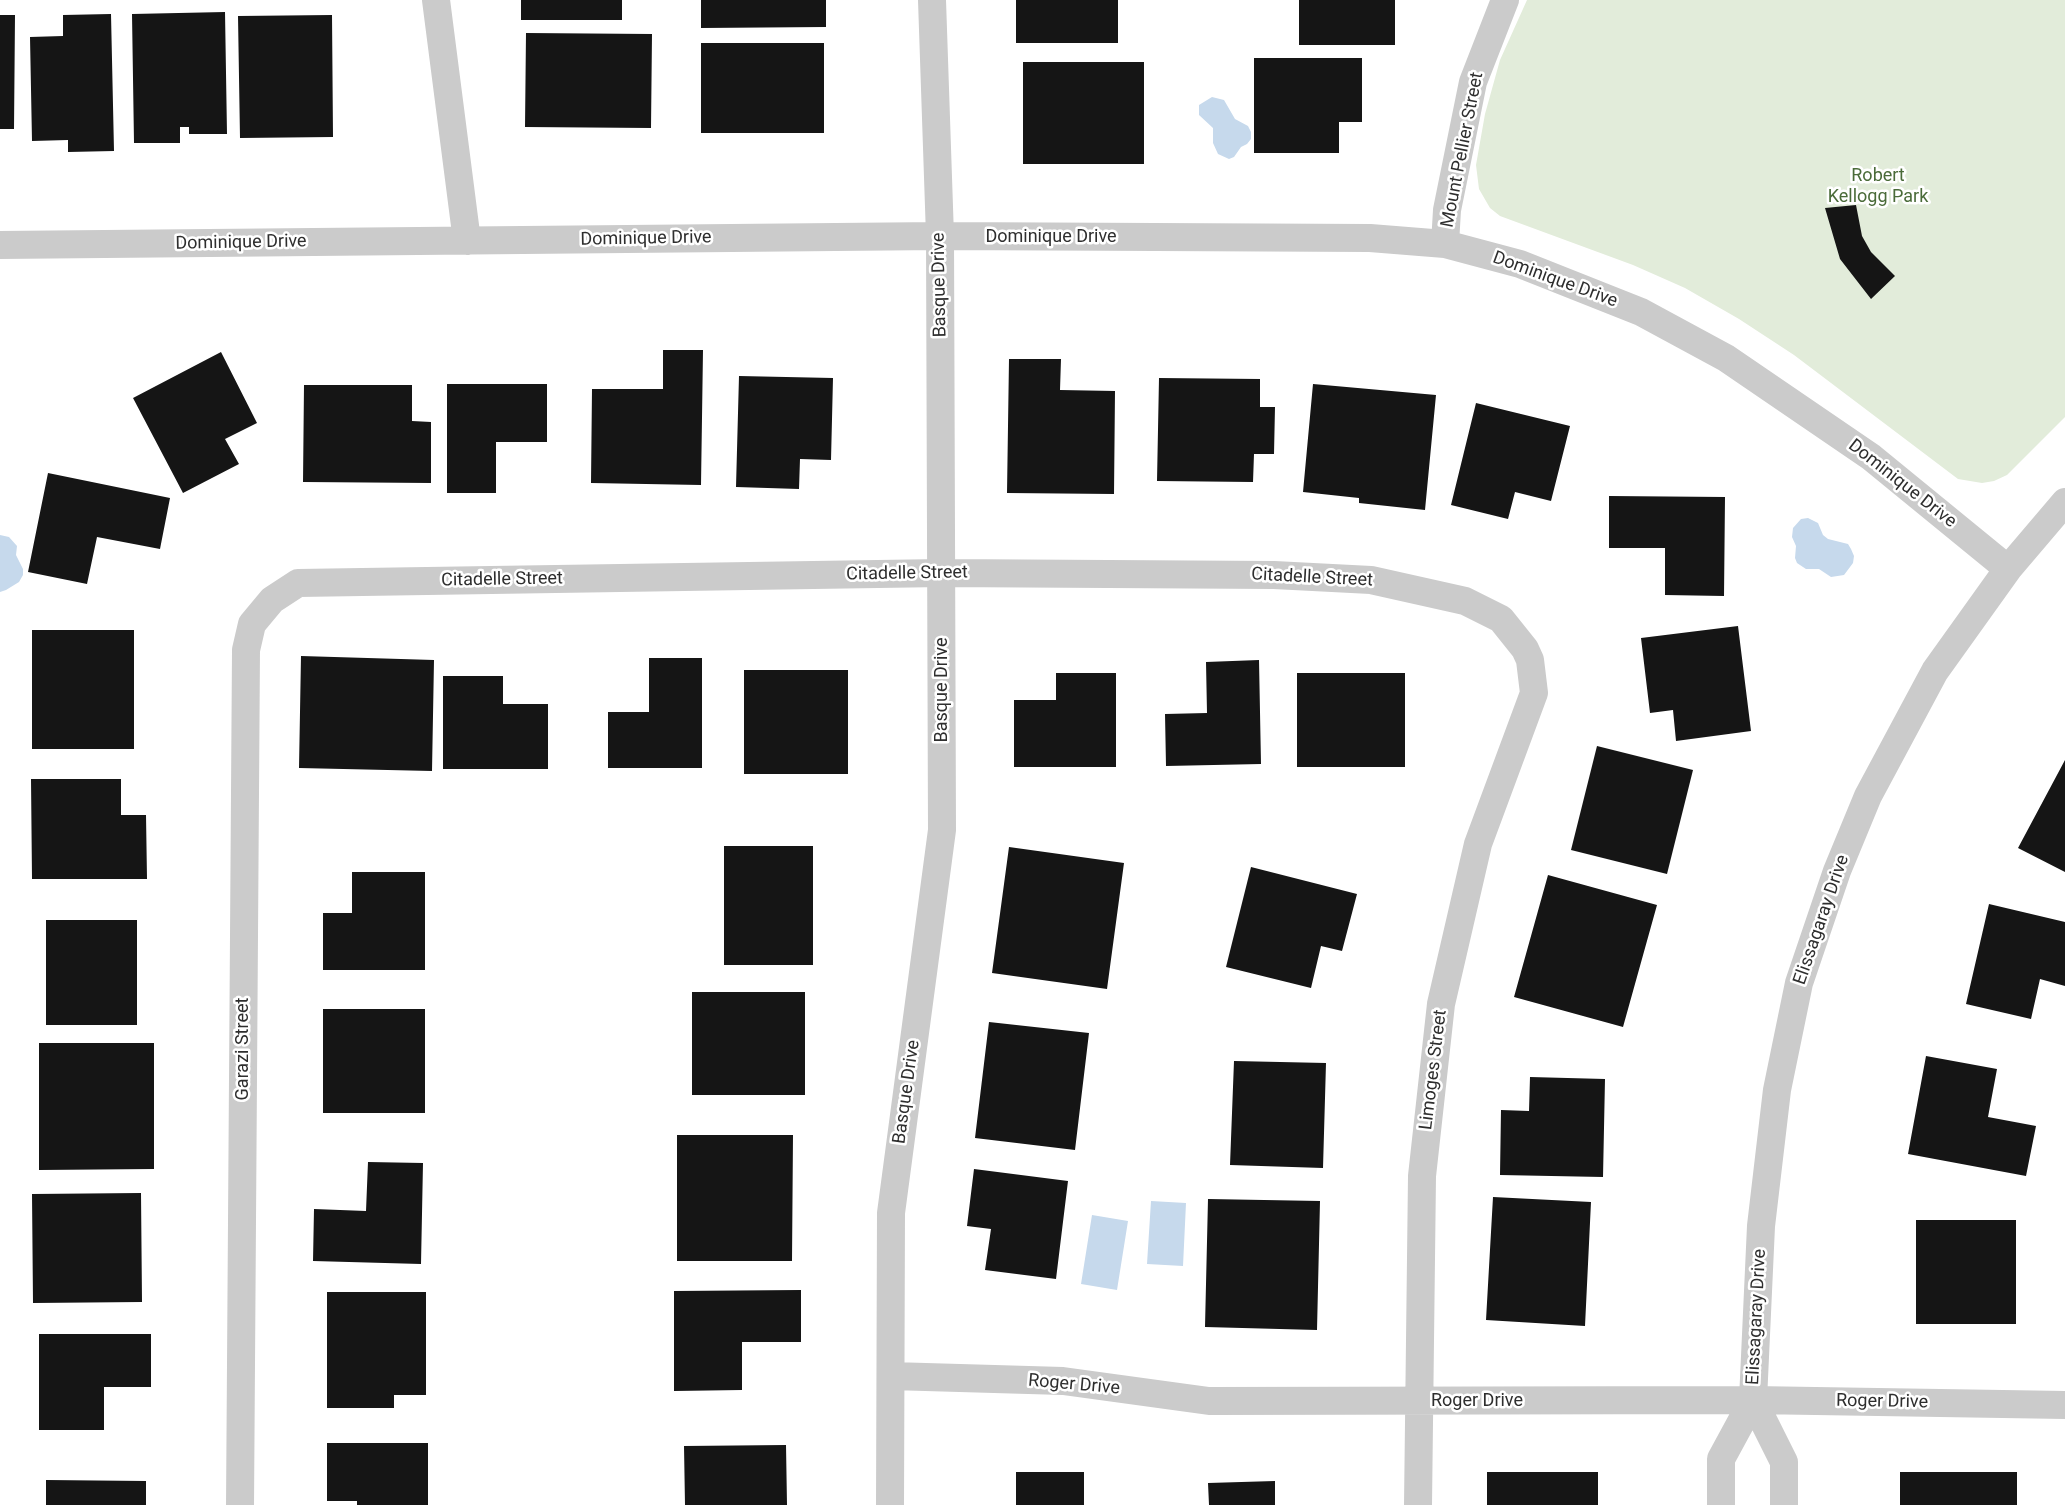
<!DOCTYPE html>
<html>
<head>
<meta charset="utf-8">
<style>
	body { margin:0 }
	canvas { display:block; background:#fff }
</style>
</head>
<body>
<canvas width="2065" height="1505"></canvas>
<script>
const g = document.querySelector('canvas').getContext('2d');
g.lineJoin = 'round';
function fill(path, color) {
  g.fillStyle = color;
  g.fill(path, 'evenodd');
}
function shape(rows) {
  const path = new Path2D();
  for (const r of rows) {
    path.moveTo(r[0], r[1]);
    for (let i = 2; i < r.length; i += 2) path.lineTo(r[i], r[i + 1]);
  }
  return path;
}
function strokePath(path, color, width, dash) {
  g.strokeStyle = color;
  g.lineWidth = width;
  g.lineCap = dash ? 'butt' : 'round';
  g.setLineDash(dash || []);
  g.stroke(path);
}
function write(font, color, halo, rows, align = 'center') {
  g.font = font + ' Roboto,sans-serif';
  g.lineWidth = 5;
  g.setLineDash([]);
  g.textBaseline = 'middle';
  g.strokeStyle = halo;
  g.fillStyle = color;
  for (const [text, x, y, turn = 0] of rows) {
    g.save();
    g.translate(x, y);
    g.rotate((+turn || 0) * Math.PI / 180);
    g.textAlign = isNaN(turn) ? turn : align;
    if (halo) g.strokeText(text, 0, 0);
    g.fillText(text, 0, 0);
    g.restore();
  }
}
const green = shape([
	[1527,0,2065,0,2065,417,2007,475,1994,481,1982,483,1958,479,1794,355,1739,319,1685,288,1633,265,1500,216,1490,208,1479,189,1476,165,1485,114,1500,60]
]);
const water = shape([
	[1212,97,1224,100,1235,119,1248,126,1251,132,1251,139,1247,144,1241,147,1234,157,1229,159,1218,154,1213,143,1213,128,1199,115,1199,105],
	[1808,518,1818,523,1823,535,1828,539,1848,544,1851,549,1854,556,1853,563,1844,575,1831,577,1819,569,1806,569,1797,563,1795,558,1796,546,1792,537,1793,528,1801,519],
	[0,535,9,537,17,546,16,555,23,569,23,575,19,582,6,590,0,592],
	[1151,1201,1186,1203,1183,1266,1147,1264],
	[1092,1215,1128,1221,1117,1290,1081,1284]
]);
const building = shape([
	[521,0,622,0,622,20,521,20],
	[701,0,826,0,826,27,701,28],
	[1016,0,1118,0,1118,43,1016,43],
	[1299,0,1395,0,1395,45,1299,45],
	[225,12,227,134,189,134,189,127,180,127,180,143,134,143,132,14],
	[111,14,114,151,68,152,68,140,32,141,30,37,63,36,63,15],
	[0,15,15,15,14,129,0,129],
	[332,15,333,137,240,138,238,16],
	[526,33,652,34,651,128,525,127],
	[701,43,824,43,824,133,701,133],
	[1254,58,1362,58,1362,122,1339,122,1339,153,1254,153],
	[1023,62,1144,62,1144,164,1023,164],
	[1856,205,1862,236,1871,252,1895,276,1871,299,1840,259,1825,208],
	[663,350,703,350,701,485,591,483,592,389,663,389],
	[221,352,257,423,225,439,239,464,183,493,133,398],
	[1009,359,1061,359,1060,390,1115,391,1114,494,1007,493],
	[739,376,833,378,831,460,800,459,799,489,736,487],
	[1159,378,1260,379,1260,407,1275,407,1274,454,1254,454,1253,482,1157,481],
	[447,384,547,384,547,442,496,442,496,493,447,493],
	[1313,384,1436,395,1425,510,1359,503,1359,498,1303,492],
	[304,385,412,385,412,421,431,422,431,483,303,482],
	[1476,403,1570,426,1551,501,1515,492,1508,519,1451,505],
	[48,473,170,498,160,549,97,537,87,584,28,572],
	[1609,496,1725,497,1724,596,1665,595,1665,548,1609,548],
	[1738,626,1751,731,1676,741,1673,710,1650,713,1641,638],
	[32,630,134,630,134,749,32,749],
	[301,656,434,660,432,771,299,768],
	[649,658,702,658,702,768,608,768,608,712,649,712],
	[1259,660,1261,764,1166,766,1165,714,1207,713,1206,662],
	[744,670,848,670,848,774,744,774],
	[1056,673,1116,673,1116,767,1014,767,1014,700,1056,700],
	[1297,673,1405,673,1405,767,1297,767],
	[443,676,503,676,503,704,548,704,548,769,443,769],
	[1597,746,1693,770,1667,874,1571,850],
	[2065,760,2065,872,2018,848],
	[31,779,121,779,121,815,146,815,147,879,32,879],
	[724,846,813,846,813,965,724,965],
	[1009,847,1124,863,1107,989,992,973],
	[1251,867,1357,894,1342,951,1321,946,1311,988,1226,967],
	[352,872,425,872,425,970,323,970,323,913,352,913],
	[1548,875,1657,905,1623,1027,1514,997],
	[1989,904,2065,922,2065,986,2040,979,2031,1019,1966,1004],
	[46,920,137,920,137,1025,46,1025],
	[692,992,805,992,805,1095,692,1095],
	[323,1009,425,1009,425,1113,323,1113],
	[989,1022,1089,1033,1075,1150,975,1138],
	[39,1043,154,1043,154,1169,39,1170],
	[1926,1056,1997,1069,1988,1117,2036,1126,2026,1176,1908,1154],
	[1234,1061,1326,1063,1323,1168,1230,1165],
	[1530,1077,1605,1079,1603,1177,1500,1175,1501,1110,1529,1111],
	[677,1135,793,1135,792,1261,677,1261],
	[368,1162,423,1163,421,1264,313,1261,314,1209,366,1211],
	[974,1169,1068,1181,1056,1279,985,1270,991,1229,967,1226],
	[141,1193,142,1302,33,1303,32,1194],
	[1493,1197,1591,1202,1585,1326,1486,1320],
	[1208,1199,1320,1201,1317,1330,1205,1327],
	[1916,1220,2016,1220,2016,1324,1916,1324],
	[801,1290,801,1342,742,1342,742,1390,674,1391,674,1291],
	[327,1292,426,1292,426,1395,394,1395,394,1408,327,1408],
	[39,1334,151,1334,151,1387,104,1387,104,1430,39,1430],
	[327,1443,428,1443,428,1505,357,1505,357,1501,327,1501],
	[786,1445,787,1505,685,1505,684,1446],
	[1016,1472,1084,1472,1084,1505,1016,1505],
	[1487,1472,1598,1472,1598,1505,1487,1505],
	[1900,1472,2017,1472,2017,1505,1900,1505],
	[46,1480,146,1481,146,1505,46,1505],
	[1275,1481,1275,1505,1209,1505,1208,1483]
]);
const street = shape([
	[436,0,467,241],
	[1445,244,1447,210,1473,82,1505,0],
	[0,245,940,236,1370,238,1445,244,1520,264,1641,312,1726,358,1871,457,2008,569],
	[891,1376,1063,1381,1209,1401,1753,1400,2065,1405],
	[1753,1400,1784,1462,1784,1505],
	[240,1505,246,650,252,624,272,600,298,583,942,573,1274,575,1371,580,1465,601,1501,619,1525,649,1530,660,1534,693,1478,844,1441,1004,1422,1176,1418,1505],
	[890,1505,891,1213,942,830,940,236,932,0],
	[1721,1505,1721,1459,1753,1400,1761,1226,1777,1090,1799,983,1837,871,1868,796,1935,671,2008,569,2065,502]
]);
const streetNames = [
	["Mount Pellier Street",1463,150,-79],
	["Dominique Drive",1051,237],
	["Dominique Drive",646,239,-1],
	["Dominique Drive",241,243,-1],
	["Dominique Drive",1555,280,20],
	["Basque Drive",940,285,-91],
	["Dominique Drive",1902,484,38],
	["Citadelle Street",907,574,-1],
	["Citadelle Street",1312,578,3],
	["Citadelle Street",502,580,-1],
	["Basque Drive",942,690,-90],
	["Elissagaray Drive",1822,920,-71],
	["Garazi Street",243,1049,-90],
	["Limoges Street",1434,1070,-83],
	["Basque Drive",907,1092,-82],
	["Elissagaray Drive",1757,1317,-87],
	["Roger Drive",1074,1385,5],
	["Roger Drive",1477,1401],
	["Roger Drive",1882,1402,1]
];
const parkNames = [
	["Robert",1878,176],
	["Kellogg Park",1878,197]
];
fill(green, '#e2ecda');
fill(water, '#c6d9ec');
fill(building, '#151515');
strokePath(street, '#cbcbcb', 28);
write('18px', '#2e2e2e', '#fff', streetNames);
write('18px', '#4a6b39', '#fff', parkNames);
</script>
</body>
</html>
